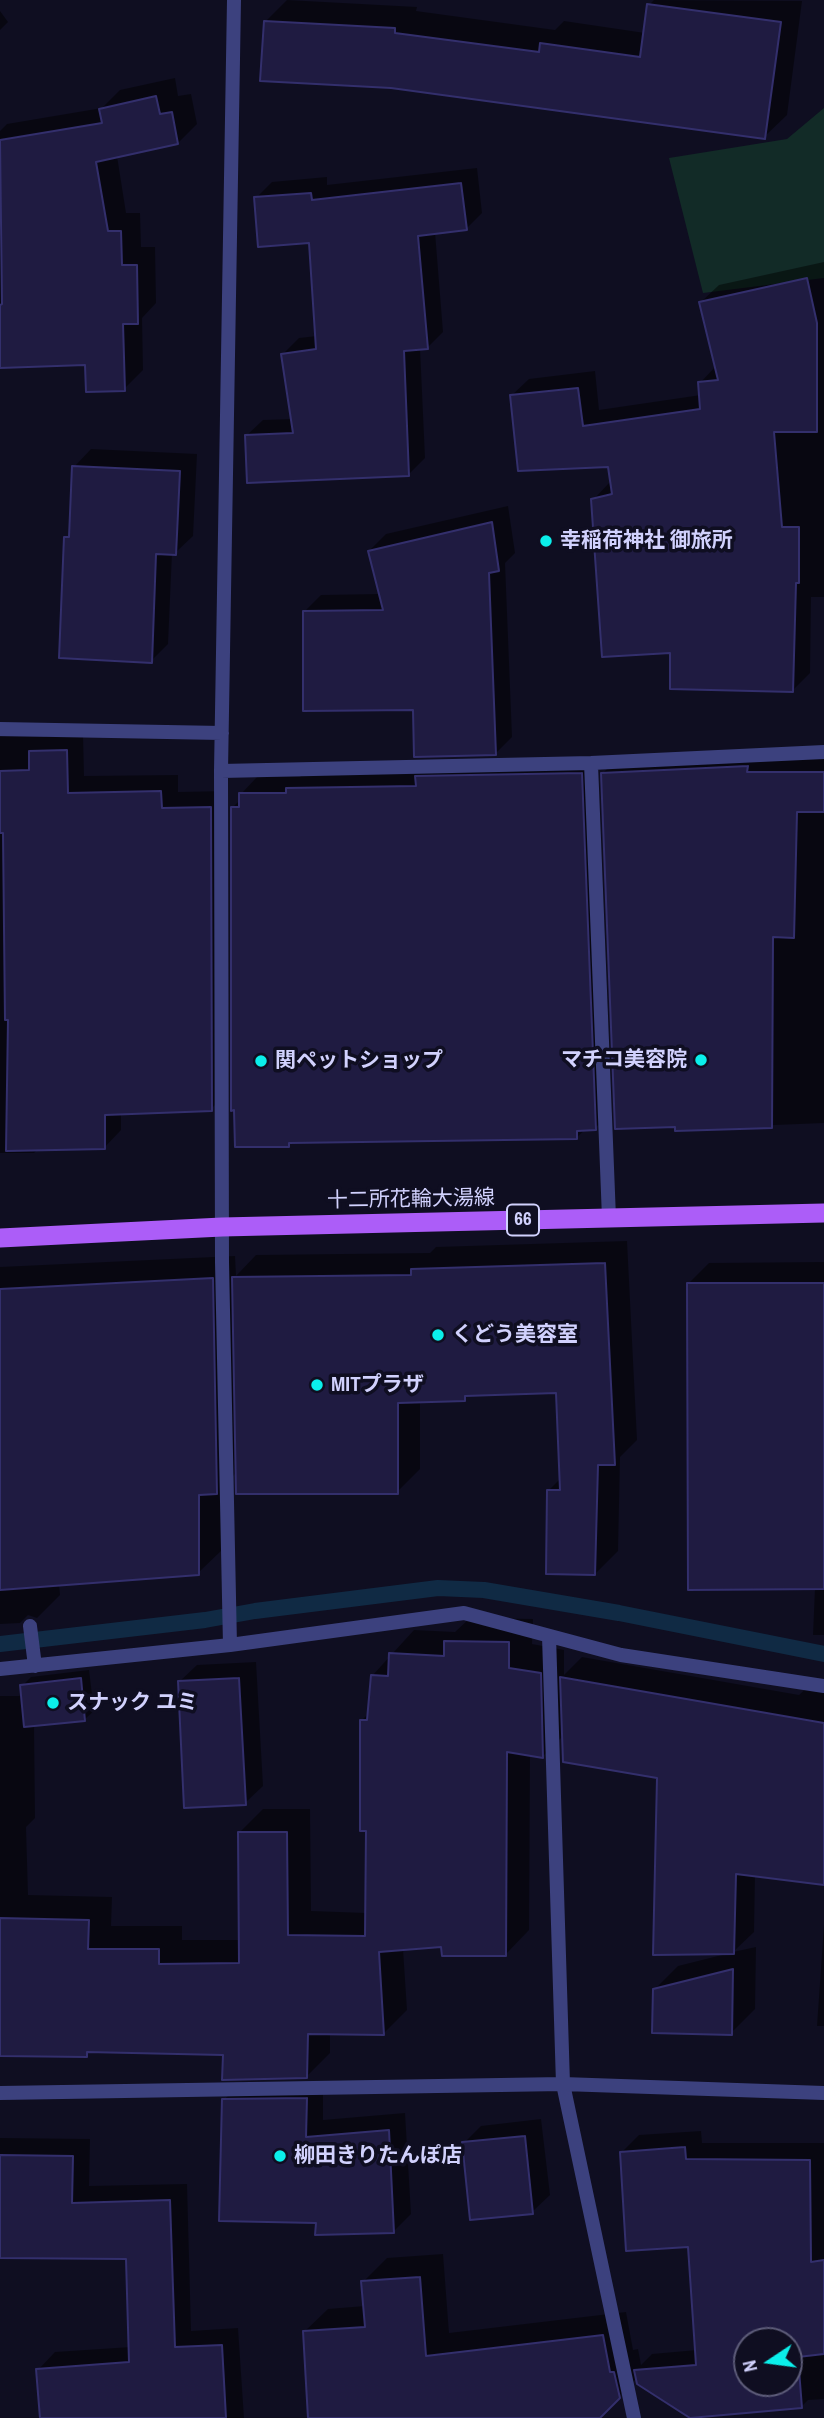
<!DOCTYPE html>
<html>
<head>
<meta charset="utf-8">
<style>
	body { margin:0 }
	#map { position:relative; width:824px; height:2418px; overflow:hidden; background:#0f0e21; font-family:"Archivo Narrow",sans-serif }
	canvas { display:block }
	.north { position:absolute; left:733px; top:2327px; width:70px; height:70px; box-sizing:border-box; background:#0f0e21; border:2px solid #5d5c79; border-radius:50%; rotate:257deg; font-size:19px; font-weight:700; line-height:28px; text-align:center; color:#d1d1fd }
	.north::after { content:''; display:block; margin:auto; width:24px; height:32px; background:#0befeb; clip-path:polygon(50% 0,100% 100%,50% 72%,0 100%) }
</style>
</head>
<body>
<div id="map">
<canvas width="824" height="2418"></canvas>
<div class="north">N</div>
</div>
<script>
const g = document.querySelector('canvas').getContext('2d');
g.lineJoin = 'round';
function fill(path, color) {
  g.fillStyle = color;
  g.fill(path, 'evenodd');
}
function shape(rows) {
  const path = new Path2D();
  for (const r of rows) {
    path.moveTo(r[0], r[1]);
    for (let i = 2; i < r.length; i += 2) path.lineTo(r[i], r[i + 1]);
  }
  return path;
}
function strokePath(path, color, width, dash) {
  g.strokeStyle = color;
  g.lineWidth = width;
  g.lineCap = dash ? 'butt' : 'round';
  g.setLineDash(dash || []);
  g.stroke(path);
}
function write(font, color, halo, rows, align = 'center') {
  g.font = font + ' "Archivo Narrow","Noto Sans JP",sans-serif';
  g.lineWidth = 7;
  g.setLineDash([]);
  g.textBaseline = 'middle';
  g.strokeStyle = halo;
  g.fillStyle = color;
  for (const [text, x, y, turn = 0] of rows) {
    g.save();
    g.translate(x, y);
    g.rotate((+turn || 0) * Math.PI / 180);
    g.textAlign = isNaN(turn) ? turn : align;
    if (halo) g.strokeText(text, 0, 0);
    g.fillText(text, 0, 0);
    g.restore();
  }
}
const green = shape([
	[824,108,824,278,703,293,669,158,787,139]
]);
const shadow = shape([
	[287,0,417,7,416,11,555,30,564,21,645,33,649,5,654,0,802,1,787,115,764,137,265,22],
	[0,11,8,22,0,30],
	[175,78,178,96,191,94,197,124,178,143,117,156,126,213,140,213,141,247,155,247,156,303,142,318,143,370,124,389,87,363,0,366,0,131,7,124,102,108,120,90],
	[477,168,482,213,466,229,435,232,443,332,427,348,420,348,425,458,409,474,246,436,263,420,292,419,282,355,299,338,317,336,311,242,256,198,272,182,327,177,327,185],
	[824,262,824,597,811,597,810,673,792,691,671,651,593,500,610,482,609,466,511,396,529,379,595,371,599,410,701,395,700,383,716,366,701,302,719,285],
	[91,449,197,454,193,536,175,553,172,553,168,644,151,661,71,538,74,467],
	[508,506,515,553,505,563,512,737,495,754,414,709,304,612,321,595,380,594,369,551,386,534],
	[48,734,83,734,84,776,178,775,178,792,228,791,228,1092,211,1109,121,1112,121,1130,104,1148,39,1148,34,1153,0,1153,0,737,45,737],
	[824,755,824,1123,677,1129,603,773,620,756],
	[598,757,612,1112,595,1128,586,1129,576,1138,293,1141,289,1145,232,808,241,799,241,794,257,777,300,777,305,772],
	[627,1241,637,1440,620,1457,618,1551,595,1574,549,1490,562,1477,557,1392,469,1395,464,1399,420,1401,420,1469,397,1492,238,1471,221,1488,222,1550,198,1573,59,1584,60,1595,37,1618,28,1615,20,1623,0,1624,0,1267,235,1256,236,1276,256,1255,430,1253,436,1247],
	[824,1262,824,1635,813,1635,815,1588,688,1284,709,1263],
	[470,1618,533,1619,532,1644,564,1650,564,1675,582,1657,799,1695,811,1684,824,1684,824,1883,755,1874,754,1932,733,1952,756,1947,755,2009,731,2033,654,1990,678,1966,726,1954,659,1777,564,1735,543,1756,530,1754,529,1930,506,1954,442,1945,403,1949,407,2010,383,2034,330,2033,330,2053,306,2077,225,2053,90,2051,86,2055,0,2056,0,1696,23,1696,22,1686,31,1677,89,1670,94,1711,85,1719,34,1725,35,1818,26,1827,28,1895,112,1897,111,1926,182,1926,182,1940,240,1940,239,1833,263,1809,310,1809,311,1911,367,1913,368,1829,362,1720,369,1713,372,1676,414,1630,455,1632],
	[256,1662,263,1786,245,1803,179,1682,197,1665],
	[824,1925,824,2026,817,2026],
	[323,2081,323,2120,405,2113,411,2214,394,2231,317,2222,224,2100,241,2082],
	[541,2119,550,2195,532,2212,464,2143,481,2126],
	[701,2131,702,2143,824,2143,824,2399,808,2400,802,2406,637,2378,597,2418,310,2418,304,2332,328,2309,365,2306,363,2282,387,2258,443,2254,449,2333,626,2312,633,2350,638,2349,641,2365,652,2354,697,2350,689,2245,622,2152,639,2135],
	[747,2341,789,2341,789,2383,747,2383],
	[0,2138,90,2139,89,2186,187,2184,191,2331,238,2328,244,2418,41,2418,38,2370,55,2352,131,2347,128,2257,0,2256]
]);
const stream = shape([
	[0,1644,205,1620,255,1611,438,1588,484,1590,619,1613,824,1654]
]);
const building = shape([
	[647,4,781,22,765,139,391,88,260,81,264,21,395,28,395,33,539,52,540,43,640,57,647,4],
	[156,96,160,114,172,112,178,144,96,162,108,231,121,231,122,265,137,265,138,324,123,324,125,391,86,392,85,365,0,368,0,305,2,304,0,140,102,123,99,109,156,96],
	[461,183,467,230,418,236,428,349,404,351,409,476,247,483,245,435,293,433,281,354,316,349,309,243,258,247,254,197,311,193,312,200,461,183],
	[807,278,817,323,817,432,774,432,782,527,799,527,799,583,796,583,793,692,670,689,670,653,602,657,591,499,612,494,608,467,518,471,510,395,578,388,583,426,700,409,698,382,718,380,699,302,807,278],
	[72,466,180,471,176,555,156,554,152,663,59,658,64,537,69,537,72,466],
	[492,522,499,571,489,573,496,755,414,757,413,710,303,711,303,611,383,610,368,551,492,522],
	[67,750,68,793,161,791,162,808,211,807,212,1111,105,1115,105,1149,6,1151,8,1020,5,1020,3,833,0,833,0,771,29,770,29,751,67,750],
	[748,766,747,772,824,772,824,812,797,812,794,938,773,937,772,1128,675,1131,675,1127,615,1129,601,773,748,766],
	[582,773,596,1130,577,1131,577,1139,289,1143,289,1147,235,1147,234,1110,231,1111,231,807,239,807,239,793,286,793,286,788,416,786,415,776,582,773],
	[605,1263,615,1465,598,1465,595,1575,546,1574,547,1490,560,1490,556,1393,465,1396,465,1401,398,1403,398,1494,236,1494,232,1277,411,1275,411,1269,605,1263],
	[213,1278,217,1494,199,1495,199,1575,0,1590,0,1289,213,1278],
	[687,1283,824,1283,824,1589,688,1590,687,1283],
	[444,1641,509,1642,509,1668,541,1673,543,1758,507,1752,506,1956,442,1956,441,1947,379,1952,384,2035,308,2034,307,2078,222,2080,223,2055,87,2052,87,2057,0,2056,0,1918,89,1920,88,1949,159,1949,159,1964,239,1963,238,1832,287,1832,288,1935,365,1936,366,1831,360,1831,360,1720,367,1720,371,1675,388,1676,389,1653,444,1656,444,1641],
	[560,1677,824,1723,824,1885,736,1874,734,1954,653,1955,657,1778,563,1762,560,1677],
	[81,1678,85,1721,24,1727,20,1685,81,1678],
	[239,1678,246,1805,184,1808,178,1681,239,1678],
	[733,1969,732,2035,652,2033,653,1989,733,1969],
	[307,2098,306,2137,389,2130,394,2233,315,2235,316,2223,219,2221,222,2099,307,2098],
	[525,2136,533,2214,470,2220,462,2142,525,2136],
	[685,2147,686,2159,810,2160,811,2262,824,2260,824,2354,798,2357,802,2408,690,2418,637,2384,634,2370,696,2365,688,2247,626,2251,620,2152,685,2147],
	[747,2341,789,2341,789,2383,747,2383,747,2341],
	[0,2155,73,2156,72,2203,170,2200,175,2347,222,2345,226,2418,40,2418,36,2369,129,2362,126,2259,0,2258,0,2155],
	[420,2277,426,2356,603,2335,610,2372,614,2372,620,2398,600,2418,308,2418,303,2331,365,2327,361,2281,420,2277]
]);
const minor = shape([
	[0,729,222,733],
	[591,763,609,1218],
	[221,771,591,763,824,752],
	[30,1626,35,1666],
	[549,1636,563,2084,634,2418],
	[230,1645,222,1262,221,771,234,0],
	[0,1669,230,1645,464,1613,621,1655,824,1686],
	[0,2093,563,2084,824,2093]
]);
const primary = shape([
	[0,1238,222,1227,824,1213]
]);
const markers = [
	[546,541,7,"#0befeb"],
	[701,1060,7,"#0befeb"],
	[261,1061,7,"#0befeb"],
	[438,1335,7,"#0befeb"],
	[317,1385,7,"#0befeb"],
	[53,1703,7,"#0befeb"],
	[280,2156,7,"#0befeb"]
];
const shields = [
	[523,1220,32]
];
const shieldNames = [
	["66",523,1220]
];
const poiNames = [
	["幸稲荷神社 御旅所",560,541],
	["マチコ美容院",687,1060,"right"],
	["関ペットショップ",275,1061],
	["くどう美容室",452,1335],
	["MITプラザ",331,1385],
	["スナック ユミ",67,1703],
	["柳田きりたんぽ店",294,2156]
];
const streetNames = [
	["十二所花輪大湯線",411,1200,-1]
];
fill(green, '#122b27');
fill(shadow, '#0007');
strokePath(stream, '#102a44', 16);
fill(building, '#1f1b41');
strokePath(building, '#332f6c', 2);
strokePath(minor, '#3c417e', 14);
strokePath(primary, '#ac5df8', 19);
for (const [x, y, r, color] of markers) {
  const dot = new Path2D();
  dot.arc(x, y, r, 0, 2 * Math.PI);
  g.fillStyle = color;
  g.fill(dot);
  strokePath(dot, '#0f0e21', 2.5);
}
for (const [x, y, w] of shields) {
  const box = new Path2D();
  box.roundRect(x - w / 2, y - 15.5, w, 31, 5);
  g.fillStyle = '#0f0e21';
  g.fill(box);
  strokePath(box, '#d1d1fd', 2);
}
write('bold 19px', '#d1d1fd', null, shieldNames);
write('bold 21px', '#d1d1fd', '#0f0e21', poiNames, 'left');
write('21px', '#d1d1fd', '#0f0e21', streetNames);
</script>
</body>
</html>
